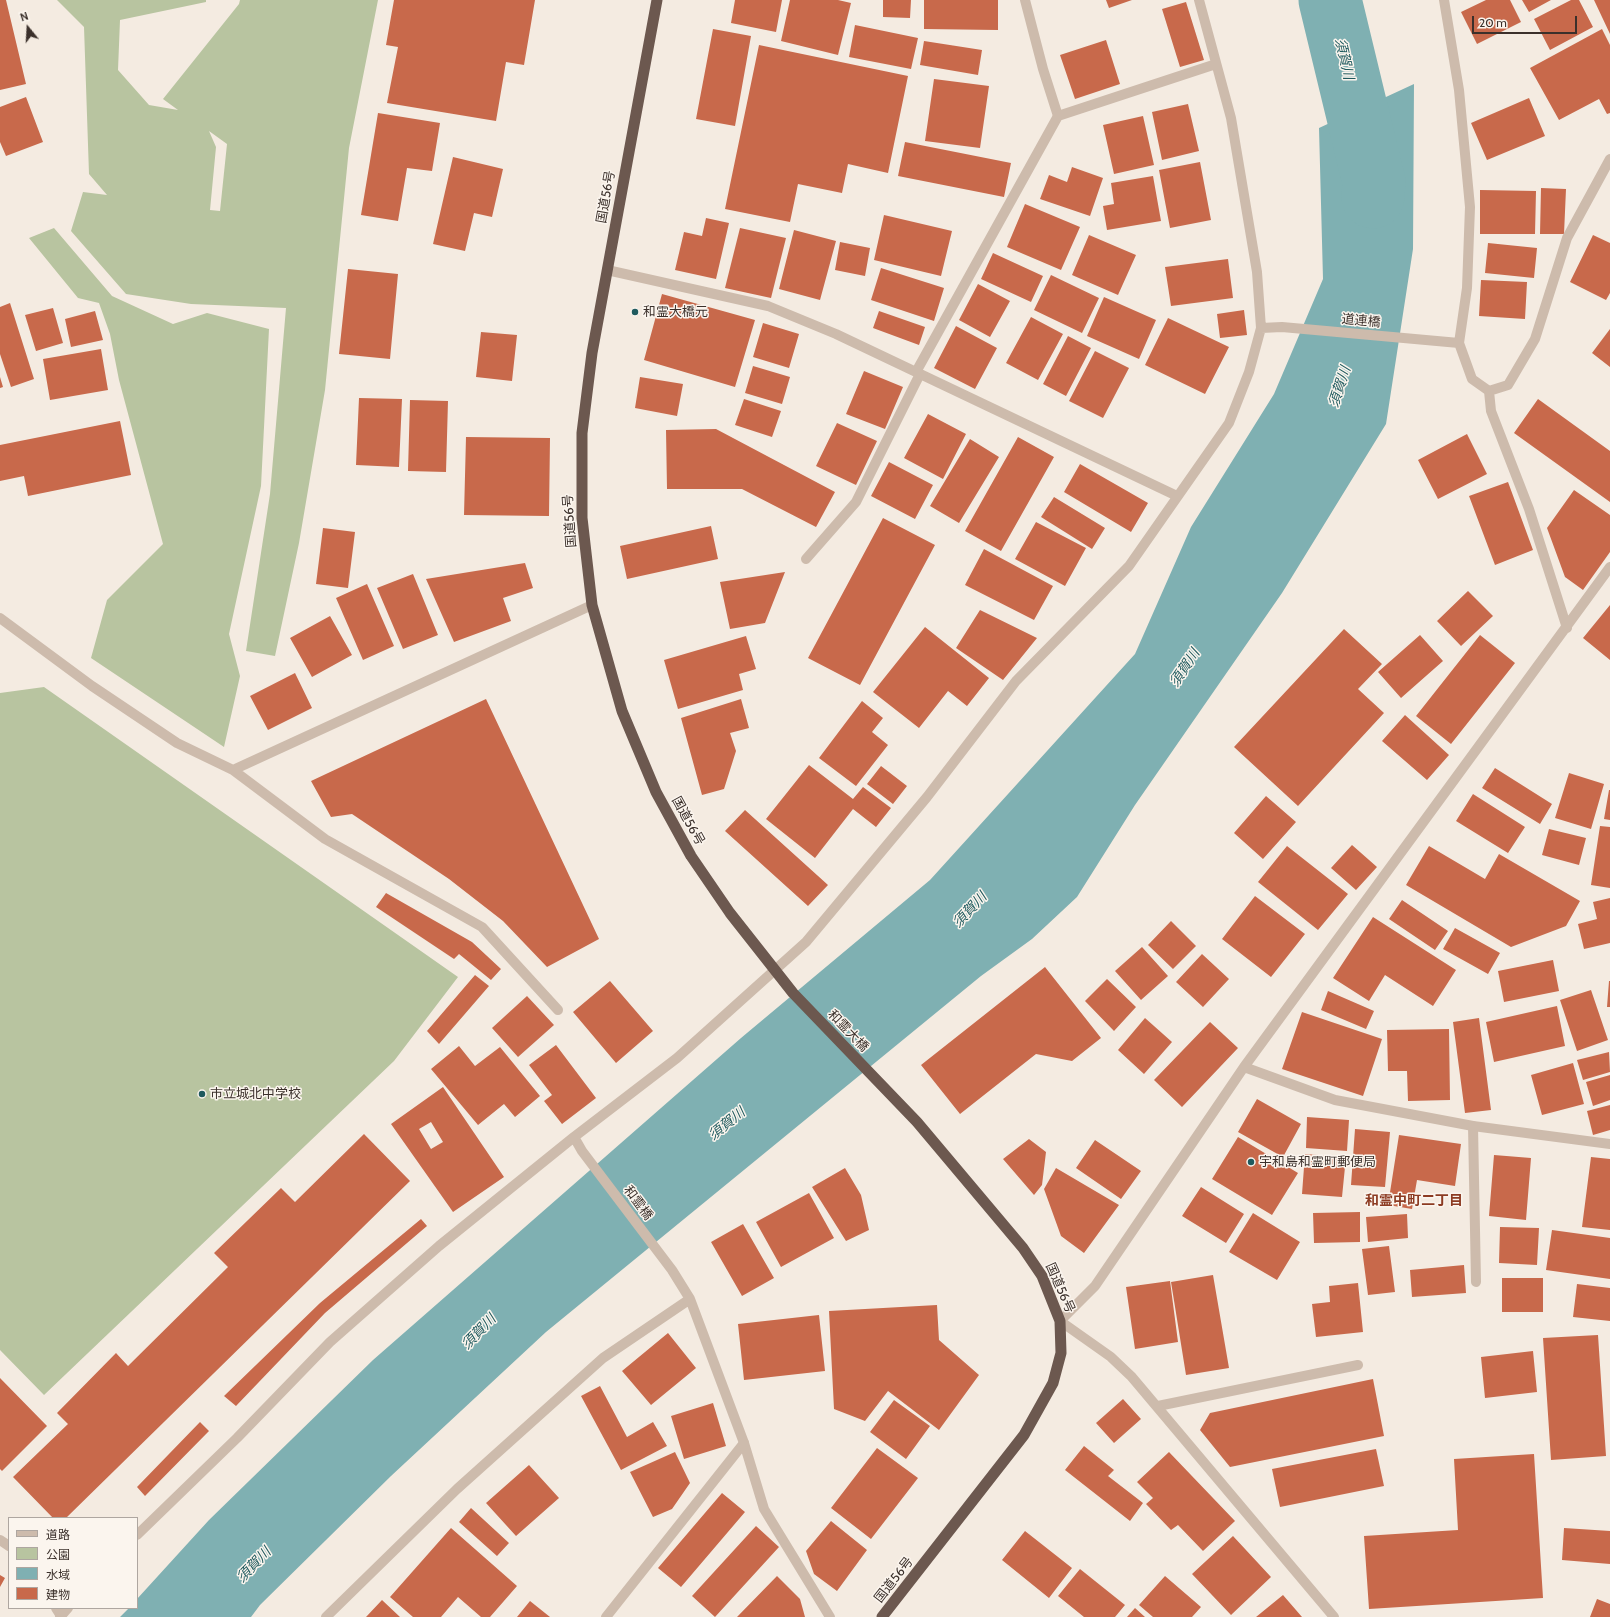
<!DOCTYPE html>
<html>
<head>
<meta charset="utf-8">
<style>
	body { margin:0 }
	#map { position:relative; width:1610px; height:1617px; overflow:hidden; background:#f4ebe1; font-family:Cabin,"Noto Sans JP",sans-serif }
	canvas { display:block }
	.legend { position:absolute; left:8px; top:1517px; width:130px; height:92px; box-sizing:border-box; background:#fbf5ee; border:1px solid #aea6a0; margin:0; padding:5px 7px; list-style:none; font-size:12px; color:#3b302b }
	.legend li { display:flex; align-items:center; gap:8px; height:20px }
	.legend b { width:20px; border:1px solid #aea6a0 }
	.north { position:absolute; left:8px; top:8px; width:40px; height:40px; -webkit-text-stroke:3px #fbf5ee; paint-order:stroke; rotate:342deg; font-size:11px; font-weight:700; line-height:16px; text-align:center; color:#3b302b }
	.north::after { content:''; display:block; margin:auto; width:14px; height:18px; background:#3b302b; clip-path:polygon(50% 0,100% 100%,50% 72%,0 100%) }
	.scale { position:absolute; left:1472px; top:16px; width:105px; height:18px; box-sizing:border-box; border:2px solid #3b302b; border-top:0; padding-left:5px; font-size:12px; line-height:14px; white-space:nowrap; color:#3b302b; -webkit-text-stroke:3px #fbf5ee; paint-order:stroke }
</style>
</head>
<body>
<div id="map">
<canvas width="1610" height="1617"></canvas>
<ul class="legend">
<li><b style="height:5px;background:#cdbbac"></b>道路</li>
<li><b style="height:11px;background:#b8c4a0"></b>公園</li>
<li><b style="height:11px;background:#7fb0b2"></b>水域</li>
<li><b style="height:11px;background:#c8694b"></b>建物</li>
</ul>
<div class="north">N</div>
<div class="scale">20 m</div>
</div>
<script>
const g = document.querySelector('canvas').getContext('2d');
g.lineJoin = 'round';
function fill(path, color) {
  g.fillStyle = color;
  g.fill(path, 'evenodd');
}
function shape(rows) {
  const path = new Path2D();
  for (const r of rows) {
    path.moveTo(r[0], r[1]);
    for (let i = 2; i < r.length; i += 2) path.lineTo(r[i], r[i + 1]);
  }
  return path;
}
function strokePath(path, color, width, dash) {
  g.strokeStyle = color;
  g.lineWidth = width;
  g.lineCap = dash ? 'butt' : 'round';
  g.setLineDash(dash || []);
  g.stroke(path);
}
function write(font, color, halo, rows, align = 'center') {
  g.font = font + ' Cabin,"Noto Sans JP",sans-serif';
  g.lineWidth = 3;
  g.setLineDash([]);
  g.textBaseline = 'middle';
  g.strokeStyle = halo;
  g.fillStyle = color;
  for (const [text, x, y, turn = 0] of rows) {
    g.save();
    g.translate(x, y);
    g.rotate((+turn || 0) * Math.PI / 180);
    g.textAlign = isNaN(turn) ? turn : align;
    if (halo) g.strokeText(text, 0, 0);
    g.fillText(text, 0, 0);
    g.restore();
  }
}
const green = shape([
	[57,0,206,0,206,2,120,20,118,70,149,105,178,110,163,99,239,4,240,0,378,0,349,148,325,390,299,543,275,656,246,651,270,494,286,308,191,304,126,294,71,231,83,192,107,195,89,174,84,27],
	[209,131,227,144,220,211,210,210,216,147],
	[54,228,112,296,173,324,207,313,269,329,261,486,229,634,240,676,224,747,91,658,107,600,163,544,119,380,110,334,99,303,78,298,29,238],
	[44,687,458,977,394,1061,44,1395,0,1350,0,693]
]);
const water = shape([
	[1414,84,1413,249,1386,424,1282,593,1135,805,1077,897,1032,939,981,976,546,1332,391,1476,260,1605,251,1617,120,1617,129,1608,137,1608,137,1599,209,1520,373,1360,741,1038,930,880,1135,654,1191,527,1274,394,1323,279,1319,128]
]);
const river = shape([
	[1330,0,1374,182,1373,197]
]);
const building = shape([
	[0,0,6,0,26,84,0,90],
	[394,0,535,0,524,65,506,62,496,121,387,103,398,47,386,45],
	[735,0,782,0,776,32,731,23],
	[790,0,838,0,851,3,838,55,781,41],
	[883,0,911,0,910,18,883,17],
	[924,0,998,0,998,30,924,29],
	[1106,0,1132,0,1109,8],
	[1486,0,1510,0,1521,22,1477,44,1461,12],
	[1522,0,1551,0,1529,12],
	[1571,0,1579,0,1593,27,1550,50,1534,19],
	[1594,0,1610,0,1610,34],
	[1186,2,1204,60,1180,67,1162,9],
	[855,25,918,38,911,69,849,57],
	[713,29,751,36,735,126,696,119],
	[1602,29,1610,45,1610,113,1607,114,1599,99,1559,120,1530,68],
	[1106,40,1120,84,1075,99,1060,55],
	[924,41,982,50,978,75,920,65],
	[759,45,908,76,888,173,848,164,842,193,798,184,790,222,725,209],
	[934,79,989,86,980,148,925,141],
	[26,97,43,142,6,156,0,142,0,107],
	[1529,98,1545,136,1487,160,1471,123],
	[1188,104,1199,151,1162,160,1152,112],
	[378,113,440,123,432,171,407,168,398,221,361,215],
	[1143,116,1154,165,1114,174,1103,125],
	[905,142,1011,163,1004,197,898,176],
	[453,157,503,169,492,217,474,213,465,251,433,244],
	[1200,162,1211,220,1170,228,1159,170],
	[1072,167,1103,178,1090,216,1040,199,1049,175,1067,182],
	[1153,176,1161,221,1107,230,1103,206,1114,204,1111,183],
	[1541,188,1566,189,1564,234,1540,234],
	[1480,190,1536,191,1535,234,1480,234],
	[1025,204,1080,227,1061,270,1007,247],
	[884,215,952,231,941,276,874,260],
	[706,218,729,223,716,279,675,270,684,232,702,236],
	[740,228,786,238,771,298,725,288],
	[794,230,836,241,820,300,779,289],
	[1089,235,1136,255,1118,295,1072,275],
	[1593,235,1610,243,1610,293,1606,300,1570,282],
	[840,242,870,248,865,276,835,270],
	[1488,243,1537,248,1534,278,1485,273],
	[993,253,1043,276,1031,302,981,279],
	[1228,259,1233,298,1171,306,1165,267],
	[881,268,944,288,934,321,871,300],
	[348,269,398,274,390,359,339,354],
	[1051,275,1099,298,1082,333,1034,310],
	[1481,280,1527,282,1525,319,1479,316],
	[978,284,1010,301,990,337,959,320],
	[662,294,755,320,735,387,644,360],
	[1104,297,1156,320,1139,359,1087,336],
	[10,303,34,379,11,387,0,354,0,307],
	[53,308,63,343,36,351,25,315],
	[1244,310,1247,335,1220,338,1217,314],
	[95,311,103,340,71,347,65,319],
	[879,311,925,327,919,345,873,328],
	[1031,317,1063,334,1038,380,1006,363],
	[1168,318,1229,347,1205,394,1145,365],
	[763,323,799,334,789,368,753,357],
	[956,326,997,348,975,389,934,368],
	[1610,329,1610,367,1592,353],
	[481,332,517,335,512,381,476,377],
	[1068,336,1091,348,1066,396,1043,384],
	[101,349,108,390,50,400,43,359],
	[1095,351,1129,368,1103,418,1069,401],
	[753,366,790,377,782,404,745,393],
	[864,371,903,387,885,429,846,414],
	[0,377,3,387,0,388],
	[640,377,683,384,677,416,635,408],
	[359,398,402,399,399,467,356,465],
	[744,399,781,411,772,437,735,425],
	[1538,399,1610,451,1610,502,1514,433],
	[410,400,448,401,446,472,408,471],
	[928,414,966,434,943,479,904,458],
	[120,421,131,475,28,496,24,476,0,481,0,445],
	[837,423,877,441,856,485,816,466],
	[716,429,835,492,816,527,742,489,667,489,666,430],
	[1467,434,1487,474,1438,499,1418,460],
	[466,437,550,438,549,516,464,515],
	[1018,437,1054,457,1001,551,965,531],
	[970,439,999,457,959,523,930,506],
	[889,462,933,485,915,519,871,496],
	[1080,464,1148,503,1131,532,1064,492],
	[1508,482,1533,550,1495,565,1469,496],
	[1574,490,1610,515,1610,552,1583,590,1565,577,1547,528],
	[1054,497,1105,528,1092,549,1041,517],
	[883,518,935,545,860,685,808,658],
	[1036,522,1086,548,1065,586,1015,559],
	[711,526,718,559,627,579,620,546],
	[323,528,355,532,348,588,316,584],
	[984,549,1053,586,1034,620,965,585],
	[525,563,533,588,503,598,511,621,454,642,426,579],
	[785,572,765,623,730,629,720,582],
	[413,574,438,635,403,649,377,588],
	[367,584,394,646,363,660,336,598],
	[1468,591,1493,616,1461,646,1437,621],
	[1610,605,1610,660,1583,638],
	[980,610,1037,638,1003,680,956,648],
	[330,616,352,655,312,677,290,638],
	[925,627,989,678,967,706,948,691,919,728,873,692],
	[1344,629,1382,664,1358,689,1384,713,1298,806,1234,747],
	[1420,635,1443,661,1401,698,1378,672],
	[1480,635,1515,663,1451,744,1416,716],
	[746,636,756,669,739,674,743,690,678,709,664,660],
	[295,673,312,708,268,730,250,696],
	[486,699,599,939,547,967,503,921,449,879,352,814,331,817,311,781],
	[741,699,749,728,730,733,736,751,724,789,702,795,681,718],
	[862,701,883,718,872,732,888,745,856,786,819,758],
	[1405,715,1449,755,1427,780,1382,741],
	[809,765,853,799,863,787,891,808,876,827,853,809,815,858,766,819],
	[881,766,907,786,893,804,867,784],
	[1495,768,1552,804,1540,824,1482,788],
	[1569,773,1604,784,1591,829,1555,818],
	[1609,790,1610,790,1610,820,1604,819],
	[1473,794,1525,827,1508,853,1456,821],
	[1266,796,1296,822,1263,859,1234,833],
	[745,810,828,885,808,906,725,831],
	[1600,826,1610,827,1610,888,1591,885],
	[1549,829,1586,838,1579,865,1542,855],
	[1352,845,1377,867,1356,890,1331,868],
	[1287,846,1348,894,1318,930,1258,882],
	[1429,846,1485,879,1499,854,1580,901,1566,926,1511,947,1406,885],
	[386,893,472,942,501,969,491,980,459,954,454,959,376,907],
	[1255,896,1305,934,1271,977,1222,939],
	[1610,898,1610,943,1584,949,1578,924,1597,919,1593,902],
	[1402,900,1448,931,1435,950,1389,919],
	[1373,917,1456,970,1433,1006,1385,975,1369,1001,1333,978],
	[1171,921,1196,946,1173,969,1148,945],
	[1455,928,1500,953,1488,974,1443,949],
	[1142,947,1168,976,1141,1000,1115,971],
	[1202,954,1229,979,1203,1007,1176,982],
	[1553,960,1559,991,1504,1002,1498,971],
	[1045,967,1101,1038,1072,1061,1036,1054,960,1114,921,1065],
	[475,975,489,986,439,1044,427,1031],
	[1107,979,1136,1007,1114,1031,1085,1001],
	[610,981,653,1031,616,1063,573,1012],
	[1609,981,1610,981,1610,1007,1607,1007],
	[1591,990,1608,1040,1577,1051,1560,1000],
	[1328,991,1374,1011,1366,1029,1321,1010],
	[527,996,554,1025,518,1057,492,1028],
	[1557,1006,1565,1046,1494,1062,1486,1022],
	[1302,1012,1382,1039,1363,1096,1282,1069],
	[1145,1018,1172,1042,1144,1074,1118,1050],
	[1479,1018,1491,1110,1465,1113,1453,1022],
	[1210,1022,1238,1048,1182,1107,1154,1080],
	[1449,1029,1450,1100,1408,1101,1407,1071,1388,1071,1387,1030],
	[556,1045,596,1098,562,1124,544,1101,552,1095,529,1065],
	[459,1046,475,1066,500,1047,540,1096,515,1117,504,1104,478,1125,431,1069],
	[1609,1052,1610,1072,1583,1080,1577,1060],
	[1573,1063,1584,1104,1542,1115,1531,1075],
	[1610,1075,1610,1100,1593,1106,1586,1082],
	[443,1087,504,1177,453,1212,391,1124],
	[431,1122,443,1142,431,1149,419,1129],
	[1257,1099,1301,1124,1283,1157,1238,1132],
	[1610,1105,1610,1130,1593,1135,1587,1111],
	[1307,1117,1349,1120,1347,1151,1306,1148],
	[1355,1129,1390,1132,1385,1187,1351,1185],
	[364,1134,410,1181,66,1518,53,1518,13,1477,68,1424,57,1413,116,1353,128,1366,228,1267,214,1253,281,1188,295,1202],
	[1399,1135,1461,1144,1455,1186,1417,1180,1412,1209,1388,1205],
	[1238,1137,1298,1173,1272,1215,1212,1179],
	[1029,1139,1046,1152,1042,1185,1034,1195,1003,1159],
	[1095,1140,1141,1171,1121,1199,1076,1168],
	[1305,1154,1346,1157,1342,1197,1302,1194],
	[1494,1155,1531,1158,1526,1220,1489,1216],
	[1591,1157,1610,1159,1610,1230,1582,1227],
	[845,1168,861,1195,869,1230,846,1241,812,1187],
	[1056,1168,1119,1205,1084,1253,1061,1236,1044,1189],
	[1201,1187,1244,1214,1226,1243,1182,1216],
	[809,1193,834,1238,781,1267,756,1222],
	[1360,1212,1360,1242,1314,1243,1313,1213],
	[1253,1213,1300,1242,1277,1280,1229,1252],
	[1407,1214,1408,1238,1368,1242,1366,1217],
	[421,1219,427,1226,325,1313,236,1406,224,1396,320,1303],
	[743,1224,774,1278,742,1296,711,1242],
	[1500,1227,1539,1228,1537,1265,1499,1263],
	[1552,1230,1610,1238,1610,1279,1546,1270],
	[1389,1246,1395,1292,1368,1295,1362,1249],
	[1464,1265,1466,1293,1412,1297,1410,1270],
	[1213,1275,1229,1368,1186,1375,1171,1282],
	[1502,1278,1543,1278,1543,1312,1502,1312],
	[1170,1281,1178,1342,1135,1349,1126,1287],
	[1358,1283,1363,1332,1316,1337,1312,1304,1330,1302,1329,1286],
	[1577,1284,1610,1288,1610,1321,1573,1317],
	[937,1305,939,1340,979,1375,939,1430,888,1391,865,1421,834,1409,829,1311],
	[819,1315,825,1371,744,1380,738,1324],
	[668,1333,696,1368,651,1405,622,1371],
	[1598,1335,1606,1456,1551,1460,1543,1338],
	[1533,1351,1537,1392,1485,1398,1481,1357],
	[0,1378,47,1426,2,1471,0,1469],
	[1373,1379,1384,1436,1230,1467,1200,1430,1210,1413],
	[600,1386,627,1437,653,1422,667,1446,621,1470,581,1396],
	[1123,1399,1141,1419,1114,1443,1096,1423],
	[894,1400,930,1426,906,1459,870,1432],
	[713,1403,726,1446,684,1459,671,1416],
	[200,1422,209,1431,145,1496,137,1487],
	[1084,1446,1114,1470,1108,1476,1143,1503,1130,1521,1065,1470],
	[877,1448,918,1478,871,1539,831,1508],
	[1376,1449,1384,1486,1280,1507,1272,1469],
	[675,1452,690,1483,672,1509,653,1517,630,1472],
	[1169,1452,1235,1521,1203,1551,1178,1525,1171,1530,1146,1504,1153,1498,1137,1482],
	[1534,1454,1543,1598,1369,1609,1364,1536,1458,1530,1454,1459],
	[529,1465,559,1498,516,1536,486,1503],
	[722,1493,745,1512,681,1587,658,1568],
	[471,1508,509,1543,497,1556,459,1522],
	[831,1521,867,1550,837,1591,814,1574,806,1551],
	[756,1526,779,1547,715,1617,692,1596],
	[451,1528,517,1586,490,1617,481,1617,458,1597,441,1617,413,1617,390,1597],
	[1564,1528,1610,1531,1610,1564,1562,1560],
	[1025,1531,1072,1568,1049,1598,1002,1560],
	[1233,1536,1271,1577,1231,1615,1192,1574],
	[1080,1569,1125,1605,1115,1617,1084,1617,1058,1596],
	[0,1575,5,1578,0,1587],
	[777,1576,800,1599,805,1617,737,1617],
	[1165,1576,1201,1607,1192,1617,1153,1617,1139,1605],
	[1283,1595,1302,1617,1256,1617],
	[1597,1599,1610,1604,1610,1617,1590,1617],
	[382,1600,400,1617,366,1617],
	[530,1601,550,1617,517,1617],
	[1135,1608,1145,1617,1127,1617]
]);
const service = shape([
	[1025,0,1043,69,1058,116],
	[806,559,856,502,920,374],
	[1473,1126,1476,1282],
	[1158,1406,1358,1365],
	[0,1540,9,1546],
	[56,1608,61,1616],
	[606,1617,744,1443]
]);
const minor = shape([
	[1444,0,1459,90,1470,207,1467,288,1459,343,1472,379,1489,391],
	[607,270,768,306,836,334,1177,496],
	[1261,328,1282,327,1459,343],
	[916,372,1058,116,1216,64],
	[0,618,92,686,177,743,233,770,325,839,482,927,558,1010],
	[1567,628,1529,509,1491,411,1489,391,1508,385,1535,339,1567,238,1610,159],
	[233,770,592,605],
	[1244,1067,1335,1100,1473,1126,1610,1144],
	[574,1137,582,1151,672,1270,690,1299,744,1443,764,1509,830,1617],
	[137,1535,237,1438,330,1342,439,1246,574,1137,677,1058,806,942,927,797,1016,681,1129,566,1229,423,1249,372,1261,328,1257,272,1231,118,1199,0],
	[60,1617,68,1608],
	[326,1617,457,1489,603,1358,690,1299],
	[1334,1617,1131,1376,1111,1357,1060,1321,1095,1286,1244,1067,1610,567]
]);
const trunk = shape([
	[657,0,592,353,582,433,582,518,592,605,622,711,656,792,691,856,730,913,793,993,917,1122,1023,1248,1042,1276,1060,1321,1061,1353,1053,1383,1024,1435,882,1617]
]);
const markers = [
	[635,312,4,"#1f5a5e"],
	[202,1094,4,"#1f5a5e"],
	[1251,1162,4,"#1f5a5e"]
];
const streetNames = [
	["国道56号",606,197,-80],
	["道連橋",1361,321,5],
	["国道56号",570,521,-94],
	["国道56号",688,821,61],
	["和霊大橋",848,1031,46],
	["和霊橋",638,1203,53],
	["国道56号",1060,1288,66],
	["国道56号",894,1580,-52]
];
const poiNames = [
	["和霊大橋元",643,312],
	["市立城北中学校",210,1094],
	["宇和島和霊町郵便局",1259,1162]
];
const waterNames = [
	["須賀川",1344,59,77],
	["須賀川",1340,387,-72],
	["須賀川",1185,668,-57],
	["須賀川",970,910,-47],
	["須賀川",727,1124,-39],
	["須賀川",479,1332,-46],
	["須賀川",254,1565,-46]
];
const neighbourhoodNames = [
	["和霊中町二丁目",1414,1201]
];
fill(green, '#b8c4a0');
fill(water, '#7fb0b2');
strokePath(river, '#7fb0b2', 63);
fill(building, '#c8694b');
strokePath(service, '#cdbbac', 10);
strokePath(minor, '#cdbbac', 10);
strokePath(trunk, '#6c584f', 11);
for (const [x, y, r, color] of markers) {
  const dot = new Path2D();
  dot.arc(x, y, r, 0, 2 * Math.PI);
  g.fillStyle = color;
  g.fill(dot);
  strokePath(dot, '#fbf5ee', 1.5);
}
write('13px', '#3b302b', '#fbf5ee', streetNames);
write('13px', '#3b302b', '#fbf5ee', poiNames, 'left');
write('italic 14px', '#1f5a5e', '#fbf5ee', waterNames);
write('bold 14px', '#8c3b22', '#fbf5ee', neighbourhoodNames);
</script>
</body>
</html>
